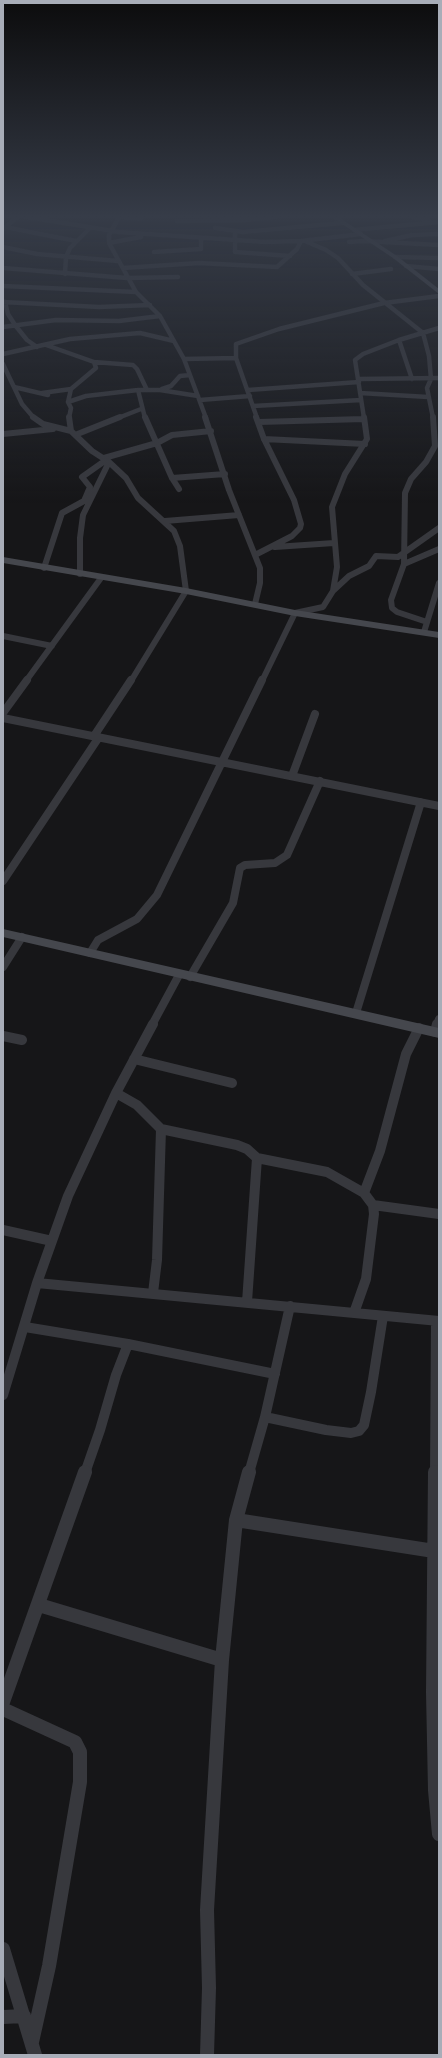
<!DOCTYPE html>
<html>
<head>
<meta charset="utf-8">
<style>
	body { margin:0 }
	#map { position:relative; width:442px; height:2058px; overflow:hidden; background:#161618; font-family:"Archivo Narrow",sans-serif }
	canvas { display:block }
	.frame { position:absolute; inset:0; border:4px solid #a8adb8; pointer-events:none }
</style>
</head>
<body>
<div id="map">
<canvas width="442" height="2058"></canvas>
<div class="frame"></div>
</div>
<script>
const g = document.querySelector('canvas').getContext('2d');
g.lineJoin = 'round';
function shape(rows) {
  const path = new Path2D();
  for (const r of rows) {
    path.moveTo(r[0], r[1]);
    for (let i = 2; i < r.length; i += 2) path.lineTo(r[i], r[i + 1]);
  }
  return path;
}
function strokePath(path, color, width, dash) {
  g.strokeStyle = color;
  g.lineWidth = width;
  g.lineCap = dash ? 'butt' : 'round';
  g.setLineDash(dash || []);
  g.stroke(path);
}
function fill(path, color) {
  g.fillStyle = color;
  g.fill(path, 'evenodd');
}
const streetFar4 = shape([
	[21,216,119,232,265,242,301,241,361,234],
	[115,216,141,219],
	[120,216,109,235,109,243,136,292,160,316,184,359,206,418],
	[409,216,429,220],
	[335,217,344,216],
	[177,221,245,220,281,216],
	[5,227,76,241],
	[215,228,243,232,342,223],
	[3,229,19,216],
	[354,230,439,222],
	[235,234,235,252,290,256],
	[305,241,326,250,338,258,363,285,423,333,429,356,431,379,427,388,433,418],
	[385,241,412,235,439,234],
	[349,242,363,241,439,245],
	[109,243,141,237],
	[3,247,37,254,118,261],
	[154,252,201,249,201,238],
	[395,257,439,258],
	[406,266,439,269],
	[3,268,127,278,178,277],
	[123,268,199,263,277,267,297,249,301,241],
	[65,274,66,257,70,248,90,228],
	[352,274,391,269],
	[3,286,136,292],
	[3,302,99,307,150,305],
	[5,302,8,314,15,325,27,340,37,347],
	[3,327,56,320,119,321,160,316],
	[399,340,412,379],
	[46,345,94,362,133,365,137,369,147,390],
	[3,354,70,339,140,333,174,341],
	[184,359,236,358],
	[3,364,22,404,34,418],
	[358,379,439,378],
	[14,387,48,395],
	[162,389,171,386,180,376,190,375],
	[138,390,145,418],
	[248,390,359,382],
	[42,393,71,389,96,368,94,362],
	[360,393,428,397],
	[200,400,250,396],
	[68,402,86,396,138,390,160,390,198,396],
	[253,406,361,400],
	[69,418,71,408,68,402,71,389],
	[118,418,141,409],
	[257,418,236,358,236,344,279,329,384,303,439,296],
	[364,418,355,360,363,354,399,340,439,328]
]);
const streetFar3 = shape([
	[33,417,43,424,71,431],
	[69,417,71,431,92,451,109,462,83,515,80,538,80,574],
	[145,417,172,478,179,489],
	[205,417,229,490,260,568,260,583,255,604],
	[259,422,363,419],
	[3,434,53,429],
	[75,435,120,417],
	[264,439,365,444],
	[104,458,157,443,172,435,211,431],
	[109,462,126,478,138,498,174,531,180,546,186,591,131,681],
	[172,478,225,474],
	[165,521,239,515],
	[275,547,334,543],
	[255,555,292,536,300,528,301,524,294,500,264,439,256,417],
	[404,564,405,493,411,479,426,462,435,446,433,417],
	[44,568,62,513,84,501,90,487,82,477,106,460],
	[334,590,349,576,369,566,376,556,398,557,439,528],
	[427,622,397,612,392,608,391,600,404,564,439,549],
	[424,632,439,583],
	[3,636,52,646],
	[26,681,101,578],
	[262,681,295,613,323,607,333,591,337,567,332,507,345,474,367,439,364,417]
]);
const streetFar2 = shape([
	[3,713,27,680],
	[3,718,439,806],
	[94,736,131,680],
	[292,776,315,714],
	[3,881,99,737],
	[90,953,98,940,137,919,157,895,262,680],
	[3,967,22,937],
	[190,977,233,903,240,868,245,865,275,863,287,855,320,781],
	[356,1013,421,802],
	[152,1025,179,975],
	[437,1025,439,1019]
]);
const streetFar1 = shape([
	[435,1032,437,1024],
	[3,1036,22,1040],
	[134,1059,232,1083],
	[116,1093,137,1105,161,1129,157,1260,153,1293],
	[161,1129,237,1145,247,1149,257,1158,327,1172,364,1193,373,1205,439,1214],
	[364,1193,380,1151,406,1054,419,1028],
	[3,1230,52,1241],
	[37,1283,439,1321],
	[247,1302,257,1158],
	[354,1313,366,1279,374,1214,373,1205],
	[25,1327,128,1344,275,1374],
	[3,1395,37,1283,68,1196,116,1093,153,1024],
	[265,1417,326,1430,351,1433,359,1431,364,1425,371,1392,383,1316],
	[85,1473,100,1430,116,1375,128,1344],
	[249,1473,265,1417,290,1306],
	[435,1473,436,1322]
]);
const street = shape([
	[435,1472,433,1692,435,1790,439,1834],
	[236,1520,434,1551],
	[39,1605,222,1660],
	[3,1702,85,1472],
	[3,1709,75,1742,80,1752,80,1782,49,1966,32,2042],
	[3,1949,35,2055],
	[3,2017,24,2016],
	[207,2055,209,1988,207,1910,222,1660,236,1520,249,1472]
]);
const secondary = shape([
	[330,216,337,216,397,256,439,289,439,294,393,258,330,216],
	[3,557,186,588,295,610,439,632,439,638,295,616,186,594,3,563,3,557],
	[3,929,439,1028,439,1038,3,937,3,929]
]);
strokePath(streetFar4, '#37383d', 4.5);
strokePath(streetFar3, '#37383d', 6);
strokePath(streetFar2, '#37383d', 8);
strokePath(streetFar1, '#37383d', 10);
strokePath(street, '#37383d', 14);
fill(secondary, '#45474d');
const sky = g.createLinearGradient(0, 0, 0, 504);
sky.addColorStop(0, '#0c0c0d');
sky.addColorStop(0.43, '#363c48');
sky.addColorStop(1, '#363c4800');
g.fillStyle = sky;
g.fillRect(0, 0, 442, 504);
</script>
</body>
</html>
